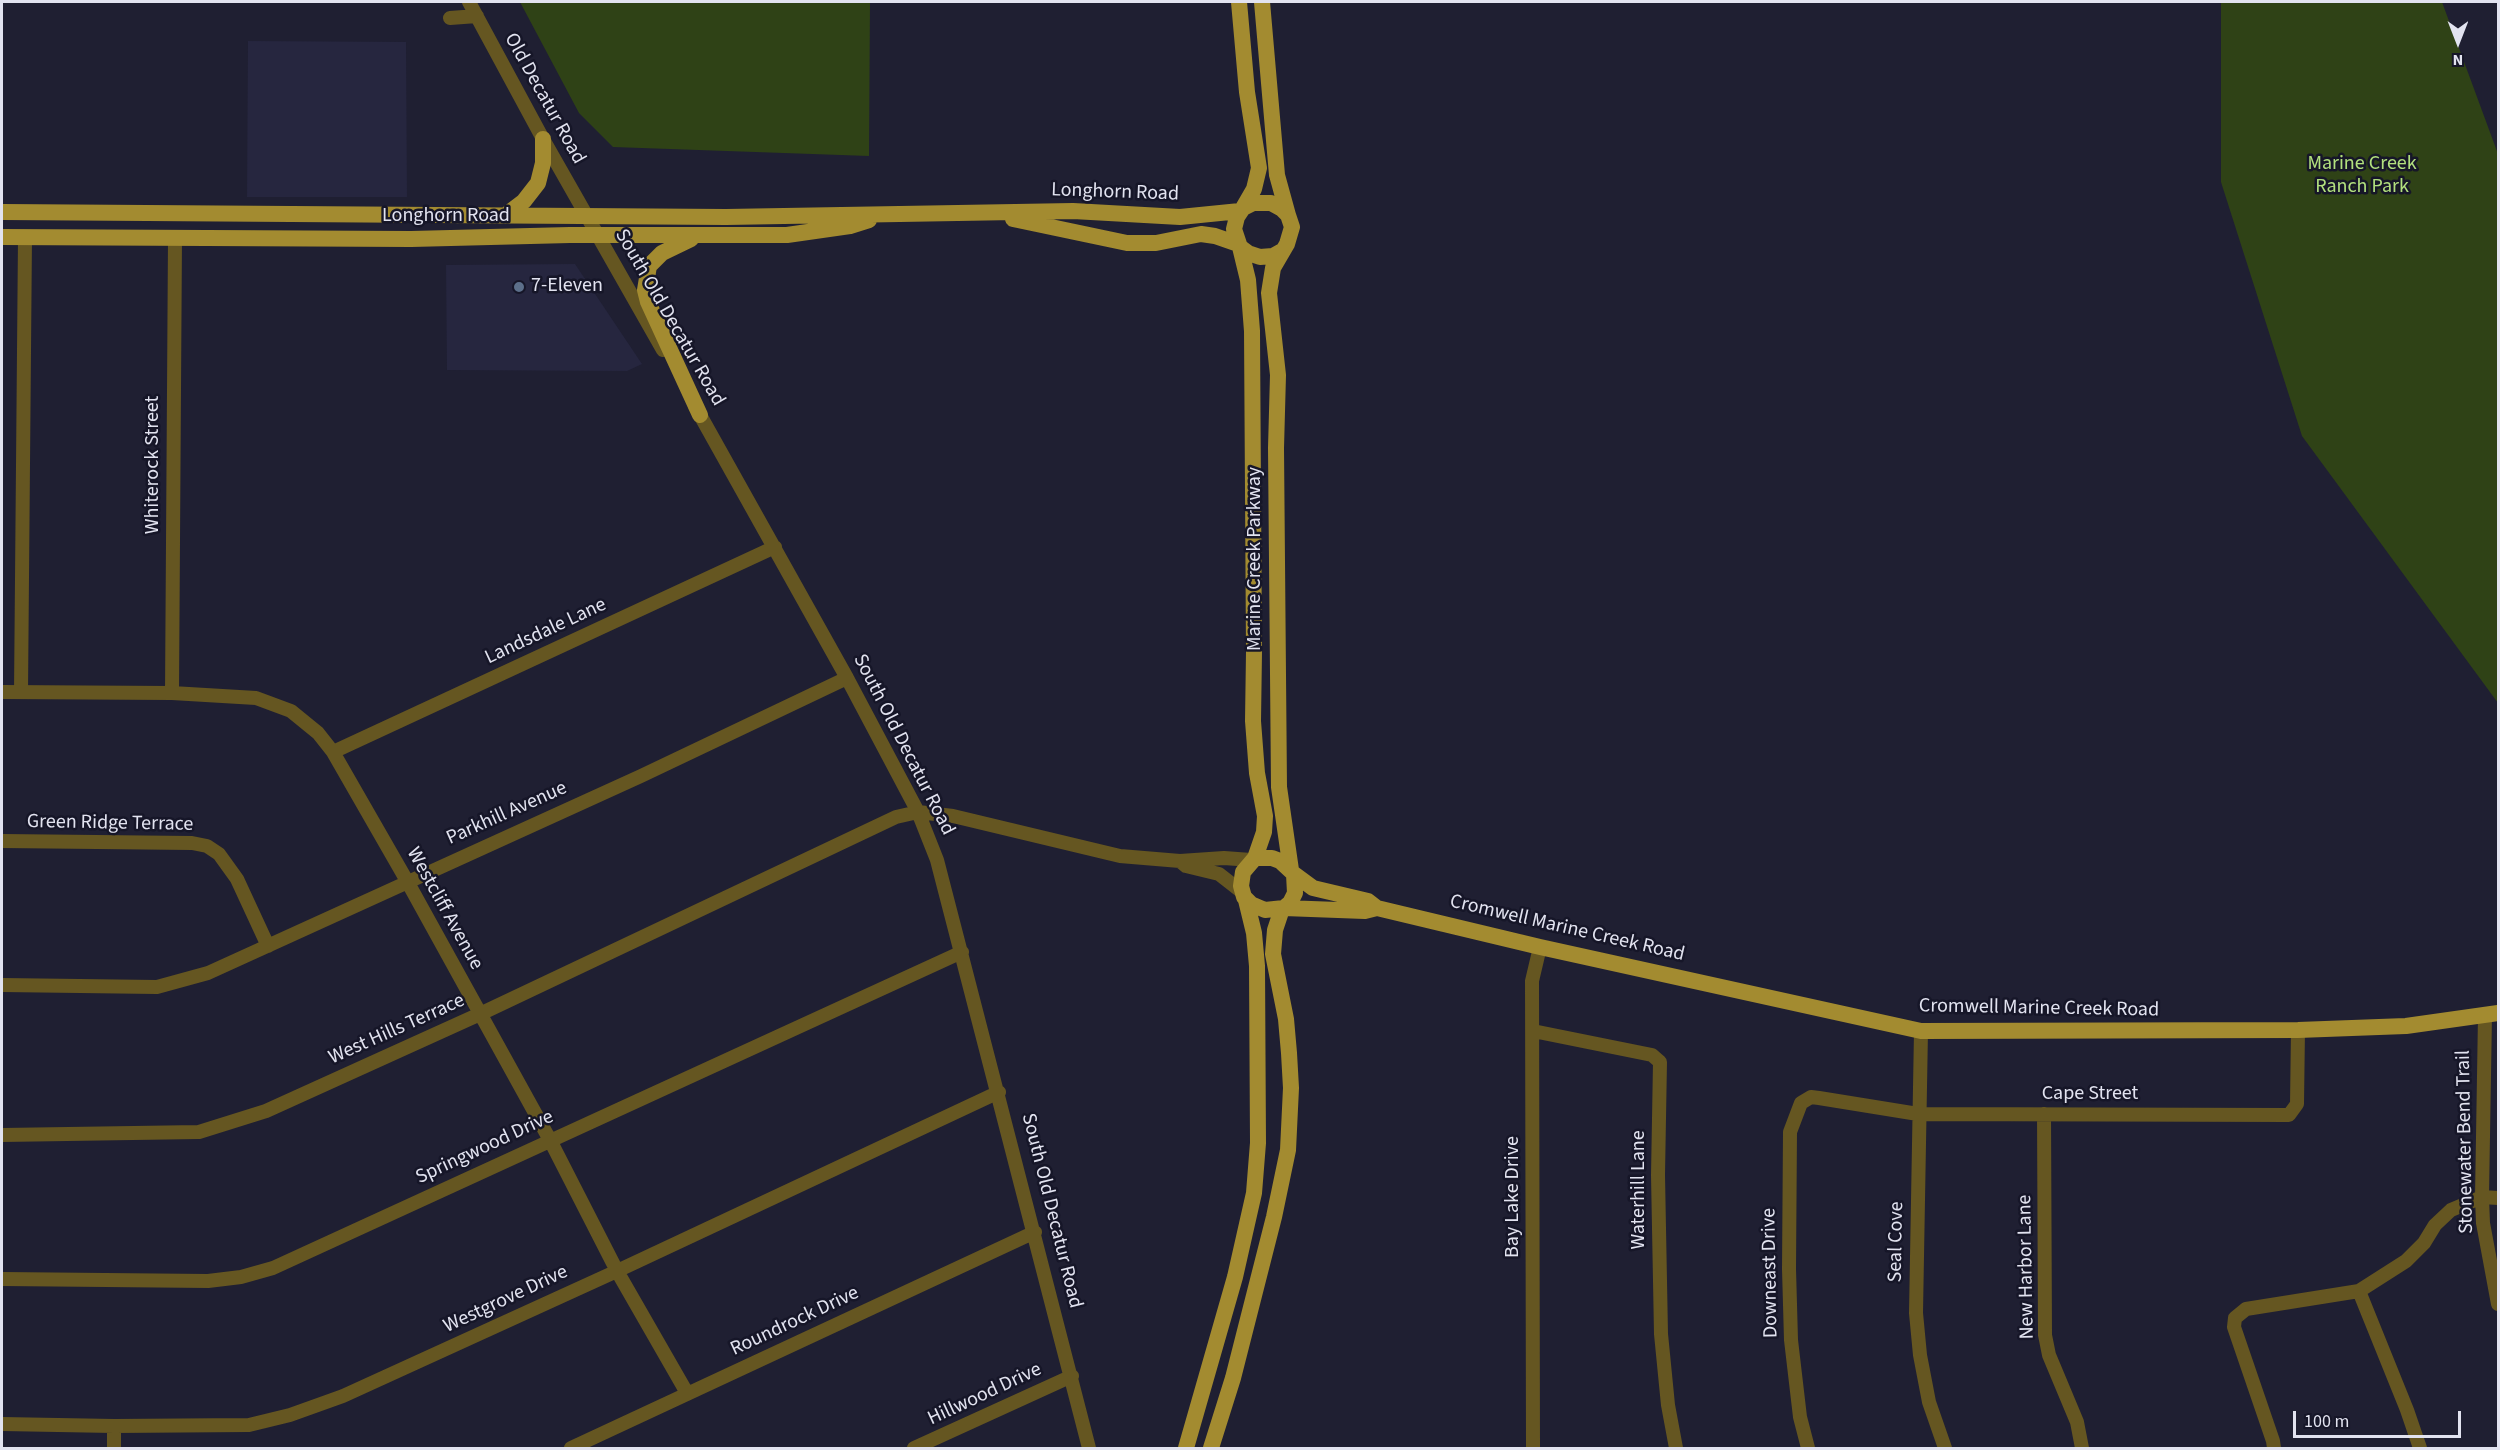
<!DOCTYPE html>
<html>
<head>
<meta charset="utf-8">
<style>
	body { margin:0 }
	#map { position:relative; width:2500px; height:1450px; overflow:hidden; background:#1f1f32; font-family:"Source Sans 3",sans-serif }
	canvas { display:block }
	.frame { position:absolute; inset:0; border:3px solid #e2e3f0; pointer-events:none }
	.north { position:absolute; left:2428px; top:12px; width:60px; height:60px; -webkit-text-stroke:4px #161628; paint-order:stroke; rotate:180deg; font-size:16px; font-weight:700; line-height:24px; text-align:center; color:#e2e3f0 }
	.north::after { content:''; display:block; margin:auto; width:21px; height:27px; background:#e2e3f0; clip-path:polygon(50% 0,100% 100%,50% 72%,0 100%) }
	.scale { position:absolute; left:2293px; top:1411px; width:168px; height:27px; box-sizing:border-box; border:3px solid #e2e3f0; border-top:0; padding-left:8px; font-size:18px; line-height:21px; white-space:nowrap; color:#e2e3f0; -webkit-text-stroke:4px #161628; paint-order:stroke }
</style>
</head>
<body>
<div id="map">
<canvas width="2500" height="1450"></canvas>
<div class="frame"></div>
<div class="north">N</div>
<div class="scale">100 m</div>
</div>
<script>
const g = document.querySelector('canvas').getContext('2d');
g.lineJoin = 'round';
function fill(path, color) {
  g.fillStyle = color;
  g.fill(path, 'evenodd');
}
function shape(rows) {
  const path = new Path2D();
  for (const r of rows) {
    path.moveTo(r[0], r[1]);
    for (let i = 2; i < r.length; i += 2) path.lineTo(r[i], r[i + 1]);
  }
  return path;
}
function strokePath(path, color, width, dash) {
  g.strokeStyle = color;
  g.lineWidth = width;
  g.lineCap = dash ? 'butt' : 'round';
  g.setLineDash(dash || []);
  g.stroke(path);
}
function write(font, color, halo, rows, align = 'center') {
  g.font = font + ' "Source Sans 3",sans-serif';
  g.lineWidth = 5;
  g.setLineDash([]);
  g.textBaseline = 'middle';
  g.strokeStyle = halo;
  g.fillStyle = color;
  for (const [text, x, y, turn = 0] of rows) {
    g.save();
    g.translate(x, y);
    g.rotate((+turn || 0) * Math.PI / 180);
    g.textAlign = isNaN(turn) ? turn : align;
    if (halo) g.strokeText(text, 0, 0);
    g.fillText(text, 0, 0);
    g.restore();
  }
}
const built = shape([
	[248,41,406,42,407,197,247,197],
	[575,264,642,364,627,371,447,370,446,265]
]);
const green = shape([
	[520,2,870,2,869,156,613,147,579,113],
	[2221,2,2442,2,2498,154,2498,703,2302,436,2221,182]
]);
const minor = shape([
	[469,2,543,139,663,350],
	[450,18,477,16],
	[695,406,847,678,918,812,937,860,1089,1448],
	[2,692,172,693,256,698,291,711,318,733,333,752,407,881,550,1140,617,1271,687,1393],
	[21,692,25,237],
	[172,693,175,238],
	[333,752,775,547],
	[2,841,192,843,207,846,219,854,237,879,268,946],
	[1180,861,1186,866,1219,874,1242,892],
	[2,985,157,987,208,973,641,776,847,678],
	[2485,1015,2482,1197,2483,1223,2498,1304],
	[1533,1031,1652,1055,1660,1062,1658,1175,1661,1334,1668,1405,1676,1448],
	[1921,1031,1916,1313,1920,1355,1929,1402,1945,1448],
	[2044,1114,2045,1335,2049,1355,2077,1422,2082,1448],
	[2,1135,199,1132,266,1111,480,1014,896,817,918,812,953,816,1120,856,1180,861,1224,858,1251,860],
	[2,1279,208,1281,241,1277,273,1268,962,952],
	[2359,1291,2407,1410,2420,1448],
	[2,1424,114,1426,249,1425,290,1415,343,1396,617,1271,999,1092],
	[114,1448,114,1426],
	[571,1448,1035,1232],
	[914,1448,1072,1376],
	[1533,1448,1532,981,1540,947],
	[1808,1448,1800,1417,1791,1340,1789,1269,1790,1132,1801,1103,1811,1097,1819,1098,1918,1114,2289,1115,2297,1104,2298,1030],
	[2274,1448,2273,1441,2234,1327,2235,1318,2246,1309,2359,1291,2406,1261,2424,1243,2435,1225,2451,1210,2482,1197,2498,1198]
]);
const major = shape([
	[1239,2,1247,92,1259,168,1254,189,1243,208],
	[1262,2,1277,175,1288,215],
	[2,212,726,217,1073,211,1180,217,1240,211],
	[507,214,524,201,538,183,543,163,543,139],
	[1013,219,1127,243,1156,243,1201,234,1215,236,1238,244],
	[2,237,411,239,570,235,787,235,850,226,869,220],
	[691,239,662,253,649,266,645,290,648,302,700,415],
	[1240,247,1248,280,1252,331,1254,652,1253,721,1257,773,1265,816,1264,832,1255,858],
	[1282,251,1273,256,1260,257,1248,253,1240,247,1234,229,1237,217,1243,208,1253,203,1271,203,1282,209,1288,215,1292,227,1287,244,1273,268,1269,293,1278,375,1276,448,1279,787,1291,870],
	[1255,858,1272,858,1280,861,1294,874,1295,893,1290,903,1284,908,1265,910,1251,904,1244,897,1241,886,1243,872,1255,858],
	[1294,874,1313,888,1368,901,1377,908,1540,947,1921,1031,2298,1030,2406,1026,2498,1013],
	[1284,908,1365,911,1377,908],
	[1186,1448,1235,1277,1254,1193,1258,1143,1257,966,1254,933,1246,900],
	[1211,1448,1233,1378,1274,1217,1288,1150,1291,1088,1289,1053,1286,1019,1273,954,1275,930,1282,909]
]);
const markers = [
	[519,287,6,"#5c6f8a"]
];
const streetNames = [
	["Old Decatur Road",544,99,61],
	["Longhorn Road",1115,193,2],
	["Longhorn Road",446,217],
	["South Old Decatur Road",669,318,60],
	["Whiterock Street",154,465,-90],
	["Marine Creek Parkway",1256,559,-90],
	["Landsdale Lane",546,632,-25],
	["South Old Decatur Road",903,745,63],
	["Parkhill Avenue",507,814,-24],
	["Green Ridge Terrace",110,824,1],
	["Westcliff Avenue",444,909,61],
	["Cromwell Marine Creek Road",1567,929,13],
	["Cromwell Marine Creek Road",2039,1009,1],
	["West Hills Terrace",397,1030,-24],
	["Cape Street",2090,1095],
	["Stonewater Bend Trail",2466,1142,-91],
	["Springwood Drive",485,1148,-25],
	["Waterhill Lane",1640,1190,-90],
	["Bay Lake Drive",1514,1197,-90],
	["South Old Decatur Road",1051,1211,76],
	["Seal Cove",1897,1242,-89],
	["New Harbor Lane",2027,1267,-91],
	["Downeast Drive",1771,1273,-91],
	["Westgrove Drive",506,1300,-25],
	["Roundrock Drive",795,1322,-25],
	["Hillwood Drive",985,1395,-25]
];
const parkNames = [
	["Marine Creek",2362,165],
	["Ranch Park",2362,188]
];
const poiNames = [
	["7-Eleven",531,287]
];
fill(built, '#26263f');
fill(green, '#2f4216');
strokePath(minor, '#655621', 14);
strokePath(major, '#a38b30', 16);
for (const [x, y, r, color] of markers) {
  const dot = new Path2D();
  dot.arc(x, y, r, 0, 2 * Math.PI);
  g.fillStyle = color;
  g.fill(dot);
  strokePath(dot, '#161628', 2);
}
write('20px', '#e2e3f0', '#161628', streetNames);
write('20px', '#b2e07e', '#161628', parkNames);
write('20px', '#e2e3f0', '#161628', poiNames, 'left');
</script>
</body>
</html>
